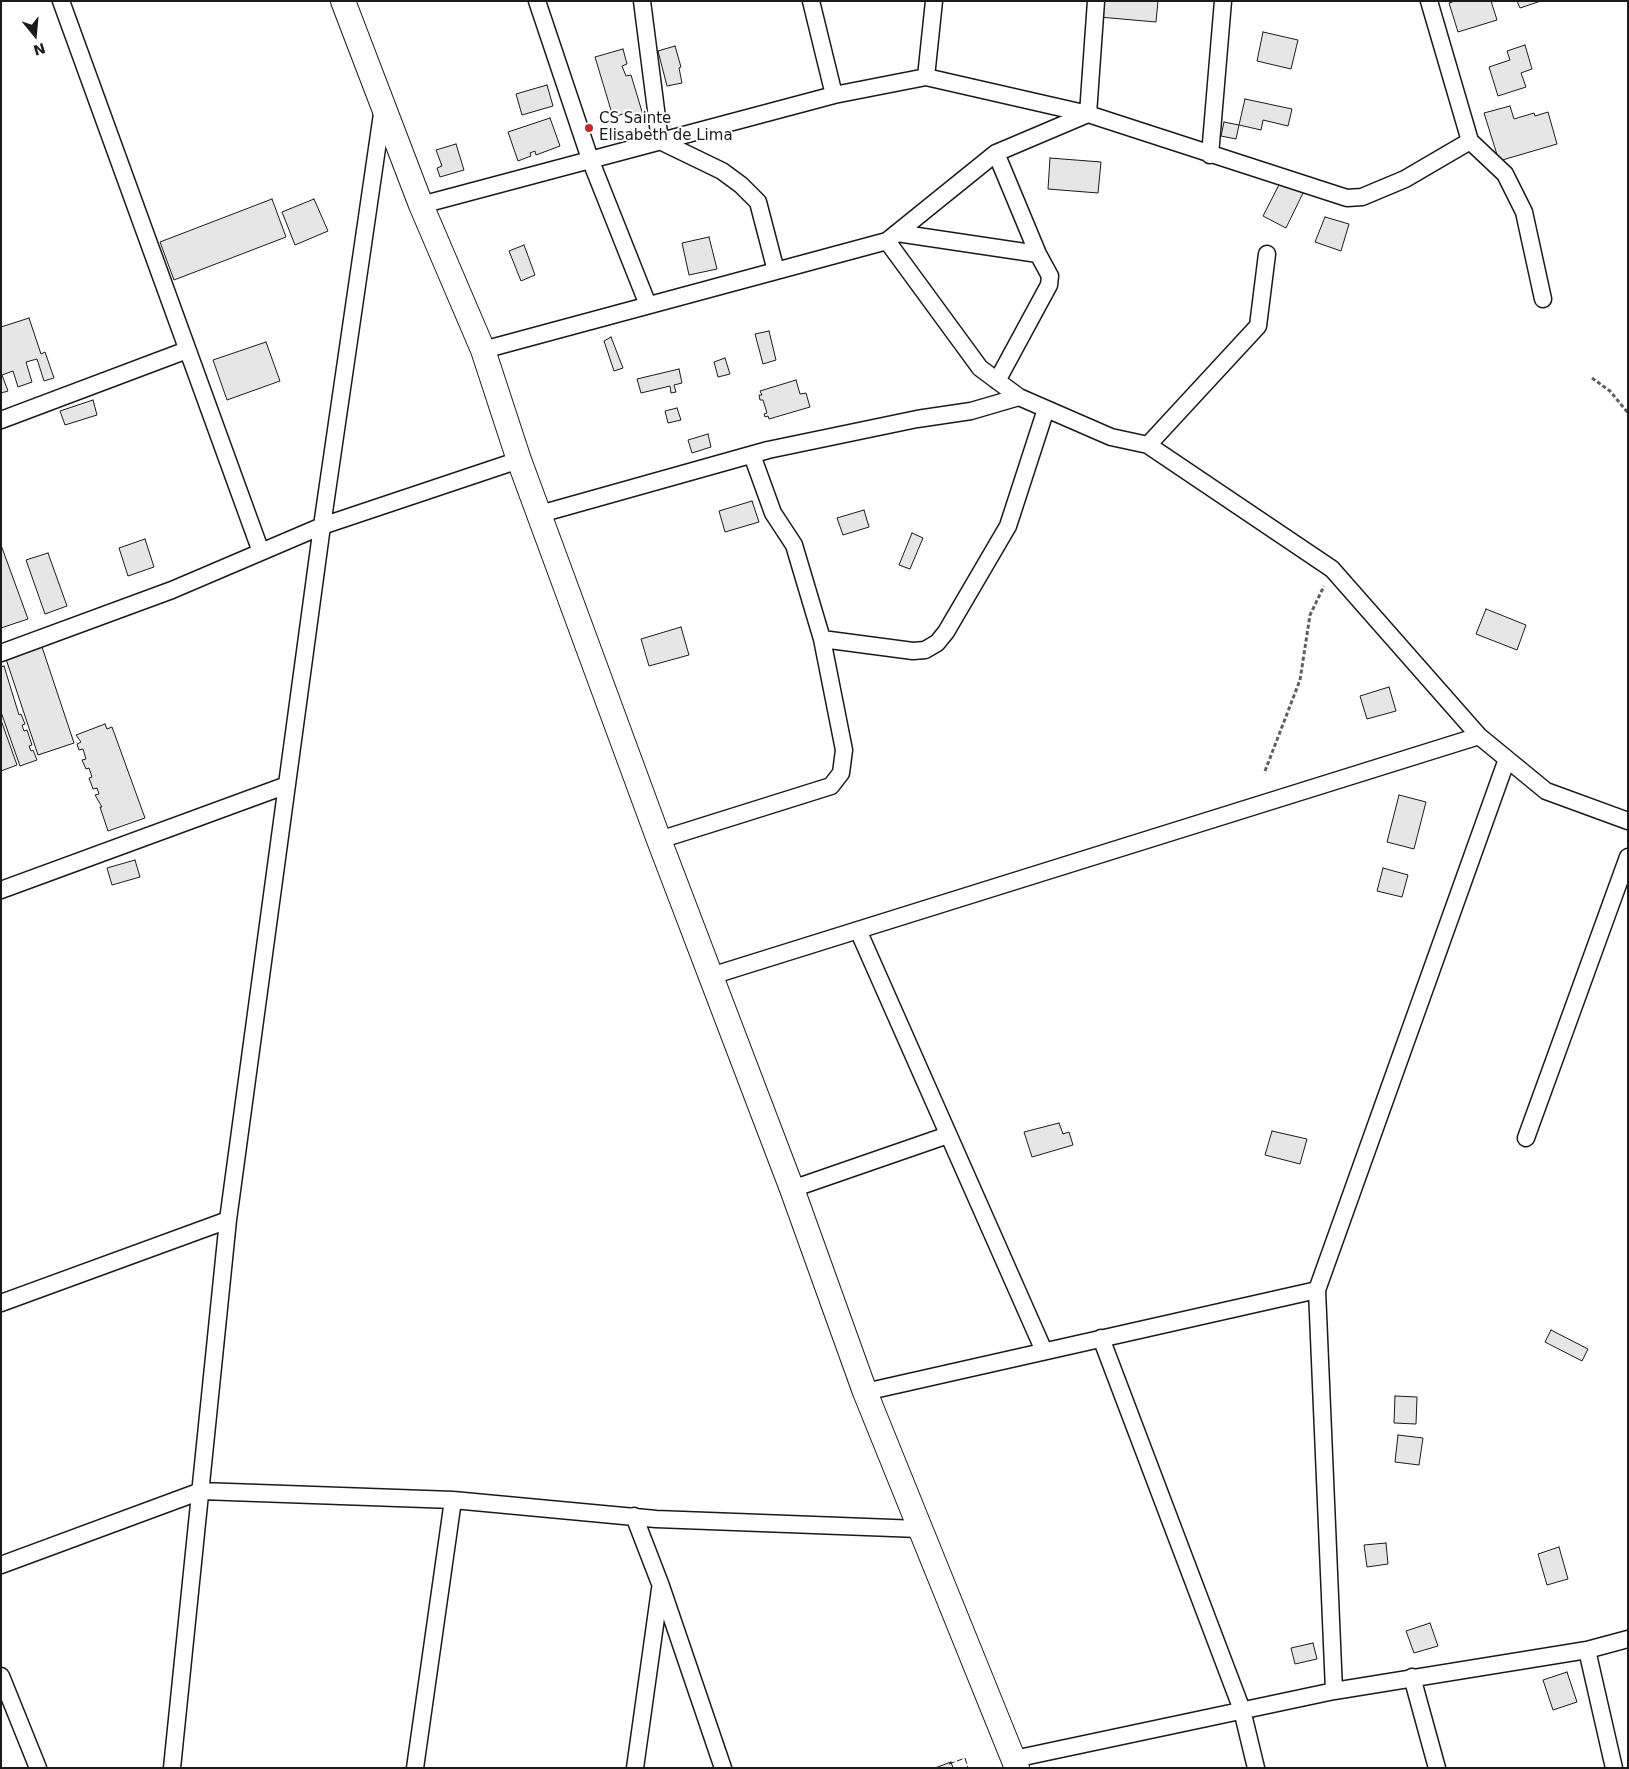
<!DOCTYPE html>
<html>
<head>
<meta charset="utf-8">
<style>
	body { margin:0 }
	#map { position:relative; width:1629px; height:1769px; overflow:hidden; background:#fff; font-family:"DejaVu Sans",sans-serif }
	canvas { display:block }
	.frame { position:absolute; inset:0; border:2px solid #1a1a1a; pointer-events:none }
	.north { position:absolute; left:10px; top:10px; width:50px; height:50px; -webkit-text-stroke:4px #fff; paint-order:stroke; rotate:163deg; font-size:14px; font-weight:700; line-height:20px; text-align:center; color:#1a1a1a }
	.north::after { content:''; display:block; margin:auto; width:18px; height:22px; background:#1a1a1a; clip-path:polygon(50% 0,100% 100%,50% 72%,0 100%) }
</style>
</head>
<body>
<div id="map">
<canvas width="1629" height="1769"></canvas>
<div class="frame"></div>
<div class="north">N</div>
</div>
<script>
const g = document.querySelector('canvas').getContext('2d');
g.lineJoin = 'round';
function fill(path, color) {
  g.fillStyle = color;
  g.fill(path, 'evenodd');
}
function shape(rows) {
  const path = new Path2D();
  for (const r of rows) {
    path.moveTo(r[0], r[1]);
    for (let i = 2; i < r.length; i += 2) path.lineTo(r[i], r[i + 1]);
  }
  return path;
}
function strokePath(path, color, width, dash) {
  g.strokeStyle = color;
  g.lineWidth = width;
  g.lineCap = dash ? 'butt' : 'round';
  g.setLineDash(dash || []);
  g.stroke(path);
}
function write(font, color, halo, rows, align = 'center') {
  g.font = font + ' "DejaVu Sans",sans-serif';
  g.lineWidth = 4;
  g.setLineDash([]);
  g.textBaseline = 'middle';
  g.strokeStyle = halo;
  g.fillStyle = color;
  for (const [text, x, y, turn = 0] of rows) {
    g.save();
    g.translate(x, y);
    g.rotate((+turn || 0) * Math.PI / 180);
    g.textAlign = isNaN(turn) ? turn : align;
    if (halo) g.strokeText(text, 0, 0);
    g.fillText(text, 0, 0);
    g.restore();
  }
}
const building = shape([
	[1101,1,1158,1,1156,22,1099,17,1101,1],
	[1455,1,1491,1,1497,20,1458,32,1449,3,1455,1],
	[1517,1,1541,1,1520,8,1517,1],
	[1263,32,1298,40,1291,69,1257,61,1263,32],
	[1525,45,1532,69,1521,73,1526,87,1498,96,1489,67,1510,60,1507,51,1525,45],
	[675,46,681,67,679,68,682,83,667,86,658,51,675,46],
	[623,49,627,64,622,66,626,76,631,75,643,115,635,117,633,111,613,117,595,57,623,49],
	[547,85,553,106,522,115,516,94,547,85],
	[1245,99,1292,109,1288,126,1263,120,1261,130,1239,125,1245,99],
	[1510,106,1514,119,1534,113,1535,116,1548,112,1557,144,1499,161,1484,113,1510,106],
	[550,118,560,146,536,155,535,151,530,153,531,156,518,161,508,132,550,118],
	[1224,122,1239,125,1236,139,1221,136,1224,122],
	[456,144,464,170,440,177,437,168,442,166,436,150,456,144],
	[1050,158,1101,162,1098,193,1048,189,1050,158],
	[1281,181,1303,193,1286,228,1263,216,1281,181],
	[272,199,286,237,174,280,160,242,272,199],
	[314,199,328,231,295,245,282,212,314,199],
	[1325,217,1349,224,1341,251,1315,242,1325,217],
	[709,237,717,269,689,275,682,243,709,237],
	[524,245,535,275,521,281,509,251,524,245],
	[29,318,41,354,45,352,54,378,44,381,37,359,26,362,32,382,18,387,13,371,2,375,8,391,1,393,1,327,29,318],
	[769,331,776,360,763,364,755,334,769,331],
	[611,337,623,368,614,371,604,341,611,337],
	[266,342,280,381,227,400,213,360,266,342],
	[725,358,730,374,718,377,714,362,725,358],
	[679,369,682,383,674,385,676,392,671,393,670,386,641,393,637,379,679,369],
	[796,380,800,394,806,393,810,407,769,419,768,416,765,417,764,414,767,413,763,400,760,400,759,395,762,395,760,391,796,380],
	[93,400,97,415,65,425,60,411,93,400],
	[677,408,681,420,668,423,665,411,677,408],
	[708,434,711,447,692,453,688,440,708,434],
	[752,501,759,522,725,532,719,511,752,501],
	[864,510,869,527,843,535,837,518,864,510],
	[912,533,923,538,910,569,899,565,912,533],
	[145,539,154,567,128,576,119,548,145,539],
	[1,545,28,619,1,628,1,545],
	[48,553,67,606,45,614,26,560,48,553],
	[1486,609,1526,625,1517,650,1476,634,1486,609],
	[681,627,689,655,649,666,641,639,681,627],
	[41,644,74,743,38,755,5,656,41,644],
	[4,666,19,715,21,714,25,724,22,725,24,731,27,730,32,745,29,746,31,751,33,750,37,760,20,766,1,712,1,667,4,666],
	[1389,687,1396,711,1367,719,1360,696,1389,687],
	[1,720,17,765,1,771,1,720],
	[105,724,107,729,112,727,145,818,108,831,100,807,102,807,95,795,99,794,97,788,93,789,89,778,92,777,89,768,86,769,82,760,86,759,83,749,79,750,77,744,81,742,76,735,105,724],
	[1399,795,1426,802,1414,849,1387,842,1399,795],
	[135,860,140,877,112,885,107,868,135,860],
	[1383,868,1408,875,1402,897,1377,891,1383,868],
	[1059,1123,1063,1134,1069,1132,1073,1145,1032,1157,1024,1132,1059,1123],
	[1272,1131,1307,1139,1300,1164,1265,1155,1272,1131],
	[1551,1330,1588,1349,1582,1361,1545,1342,1551,1330],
	[1395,1396,1417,1397,1416,1424,1394,1423,1395,1396],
	[1398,1435,1423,1438,1419,1465,1395,1462,1398,1435],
	[1386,1543,1388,1564,1367,1567,1364,1545,1386,1543],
	[1559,1547,1568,1579,1547,1585,1538,1554,1559,1547],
	[1430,1623,1438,1646,1414,1653,1406,1631,1430,1623],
	[1313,1643,1317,1659,1295,1664,1291,1648,1313,1643],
	[1567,1672,1577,1702,1553,1710,1543,1680,1567,1672],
	[951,1762,953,1768,935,1768,951,1762]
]);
const path = shape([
	[1592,378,1610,391,1628,413],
	[1265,771,1300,680,1310,615,1324,586]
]);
const street = shape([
	[61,1,261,552],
	[537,1,590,159,648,305],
	[642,1,660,141,722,171,741,185,758,202,776,271],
	[811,1,834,95],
	[1429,1,1470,141,1505,174,1524,212,1543,299],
	[926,77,934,1],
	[1088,114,1096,1],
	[996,153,1038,254,1050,276,1049,285,997,381],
	[1210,155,1223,1],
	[421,205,834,95,926,77,1088,114,1347,198,1362,197,1405,179,1470,141],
	[897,233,1038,254],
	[887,241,980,368,1019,397],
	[483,350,887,241,996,153,1088,114],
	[1,420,187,350],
	[1148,445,1258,326,1267,254],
	[540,514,768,450,917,419,971,411,1019,397,1111,437,1148,445,1332,569,1479,736,1546,791,1628,821],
	[822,639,913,651,925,650,937,643,946,632,1008,526,1046,409],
	[1,653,172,590,322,526,519,460],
	[659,840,831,786,841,773,844,750,822,639,794,545,773,513,752,455],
	[1,890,287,785],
	[858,930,1044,1351],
	[711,976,1479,736],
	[1526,1138,1628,857],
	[792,1189,948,1135],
	[1,1303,228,1220],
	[1101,1338,1242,1710,1256,1768],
	[865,1392,1317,1290],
	[634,1516,661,1586,723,1768],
	[1,1565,201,1491,453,1500,656,1519,919,1529],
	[1587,1650,1614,1768],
	[1,1676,38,1768],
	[1412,1677,1437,1768],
	[1334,1691,1317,1290,1507,759],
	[1014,1759,1334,1691,1587,1650,1628,1639],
	[172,1768,228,1220,322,526,383,107],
	[415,1768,453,1500],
	[635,1768,660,1589]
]);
const secondary = shape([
	[343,1,421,205,483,350,519,460,659,840,792,1189,865,1392,1017,1768]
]);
const fence = shape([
	[949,1764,965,1758,968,1768]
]);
const markers = [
	[589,128,5,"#c62828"]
];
const poiNames = [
	["CS Sainte",599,119],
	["Elisabeth de Lima",599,136]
];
fill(building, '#e6e6e6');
strokePath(building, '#1a1a1a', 1);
strokePath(street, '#1a1a1a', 19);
strokePath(secondary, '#1a1a1a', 26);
strokePath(path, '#5f5f5f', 3, [4, 2.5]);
strokePath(street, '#fff', 16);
strokePath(secondary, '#fff', 24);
strokePath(fence, '#1a1a1a', 1, [6, 2.5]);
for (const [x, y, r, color] of markers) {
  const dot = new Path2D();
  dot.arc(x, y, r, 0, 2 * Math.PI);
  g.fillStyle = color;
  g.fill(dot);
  strokePath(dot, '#fff', 2);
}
write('15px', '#1a1a1a', '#fff', poiNames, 'left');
</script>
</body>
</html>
